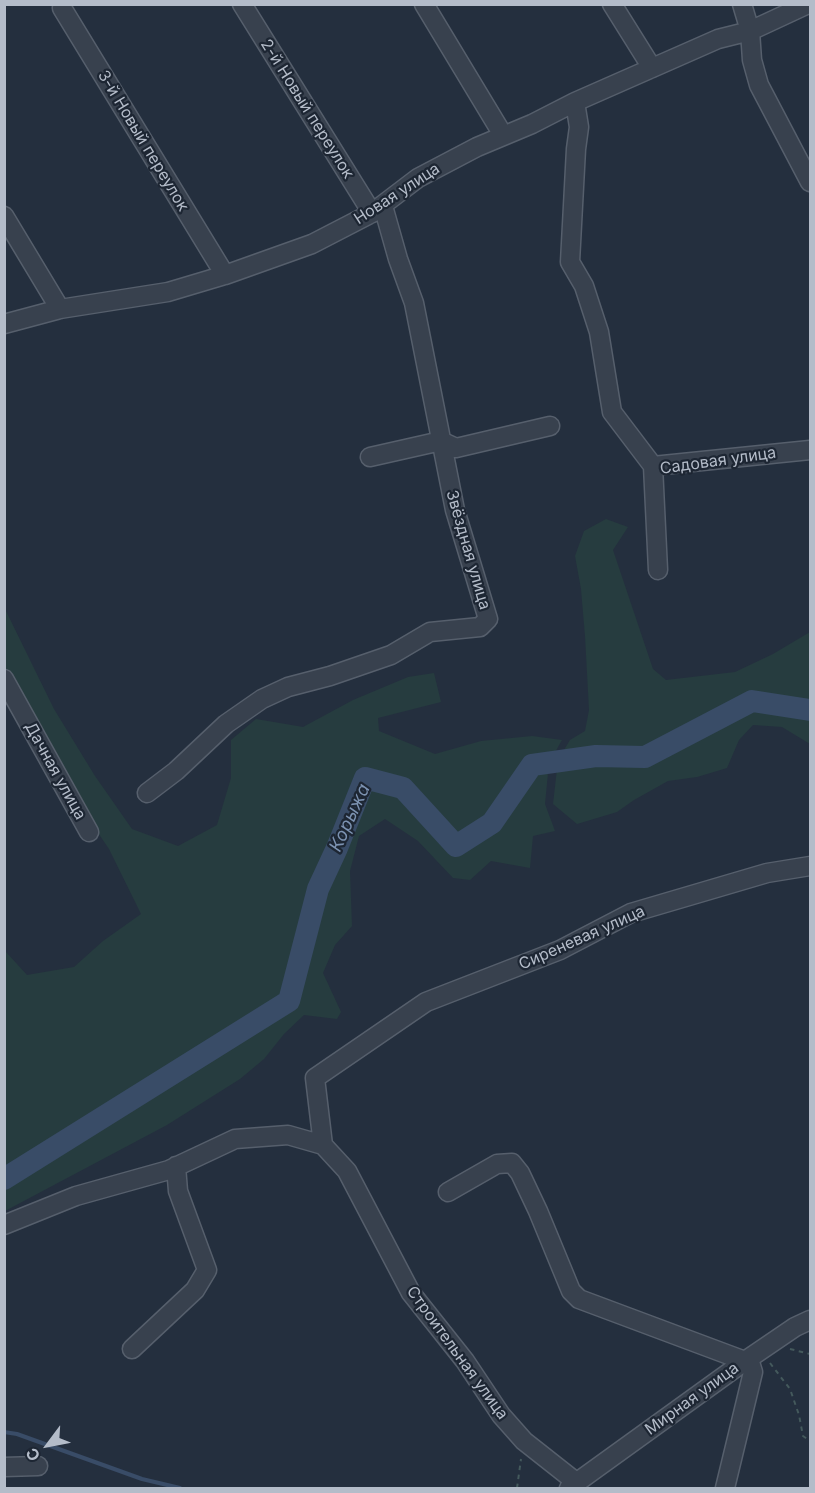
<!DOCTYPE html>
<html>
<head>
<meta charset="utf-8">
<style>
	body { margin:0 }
	#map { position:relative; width:815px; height:1493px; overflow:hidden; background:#242f3e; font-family:Inter,sans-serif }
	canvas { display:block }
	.frame { position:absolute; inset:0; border:6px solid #b4bcc9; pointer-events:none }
	.north { position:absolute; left:18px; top:1415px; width:60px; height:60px; -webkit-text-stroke:4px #1d2633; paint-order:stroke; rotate:238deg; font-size:16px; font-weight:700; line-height:24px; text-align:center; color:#b4bcc9 }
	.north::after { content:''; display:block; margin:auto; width:21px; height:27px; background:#b4bcc9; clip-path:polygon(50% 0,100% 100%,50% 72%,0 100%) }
</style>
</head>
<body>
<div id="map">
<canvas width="815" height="1493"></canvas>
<div class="frame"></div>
<div class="north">С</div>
</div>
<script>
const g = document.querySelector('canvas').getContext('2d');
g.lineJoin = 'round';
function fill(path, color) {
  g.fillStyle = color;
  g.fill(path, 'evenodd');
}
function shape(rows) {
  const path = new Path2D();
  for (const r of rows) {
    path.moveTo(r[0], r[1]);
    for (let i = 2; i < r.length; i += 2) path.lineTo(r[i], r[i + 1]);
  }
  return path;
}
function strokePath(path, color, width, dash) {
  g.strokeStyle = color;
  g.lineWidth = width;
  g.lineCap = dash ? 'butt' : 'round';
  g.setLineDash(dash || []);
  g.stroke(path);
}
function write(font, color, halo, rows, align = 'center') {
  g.font = font + ' Inter,sans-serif';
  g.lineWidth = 4.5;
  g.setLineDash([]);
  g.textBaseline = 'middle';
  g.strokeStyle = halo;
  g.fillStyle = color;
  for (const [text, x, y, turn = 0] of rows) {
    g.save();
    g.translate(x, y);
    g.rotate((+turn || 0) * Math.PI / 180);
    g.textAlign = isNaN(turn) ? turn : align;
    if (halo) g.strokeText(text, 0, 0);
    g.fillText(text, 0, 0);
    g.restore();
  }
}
const green = shape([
	[606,519,628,527,613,550,653,669,666,680,735,672,773,654,810,632,810,744,782,727,753,725,739,740,727,768,697,777,668,781,634,800,617,812,577,824,553,804,558,760,570,740,585,731,589,710,585,636,581,589,575,556,584,531],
	[5,609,54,709,95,776,132,829,178,846,217,825,231,778,231,740,256,719,303,727,353,700,408,677,434,673,441,702,378,718,379,731,435,754,481,741,532,736,562,740,549,763,545,804,555,831,533,836,530,868,491,861,470,880,453,878,418,841,385,819,359,836,350,871,352,926,335,945,323,973,341,1012,337,1019,304,1015,284,1034,264,1059,240,1079,167,1125,5,1211,4,948,6,952,27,975,74,967,103,941,141,914,109,849,77,802,5,674]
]);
const stream = shape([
	[4,1432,17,1434,142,1479,180,1488]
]);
const river = shape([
	[4,1179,289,1001,318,889,337,848,365,778,403,788,456,846,492,823,532,765,596,756,645,757,752,701,810,710]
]);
const path = shape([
	[790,1349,810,1354],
	[770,1363,790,1389,799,1415,803,1436,810,1441],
	[517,1488,521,1459]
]);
const minor = shape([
	[242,4,372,213],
	[424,4,503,135],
	[612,4,652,68],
	[742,4,750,31,752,60,759,85,810,182],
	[62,8,225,275],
	[575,102,579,127,576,149,570,262,584,286,599,332,612,412,653,466],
	[4,216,60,309],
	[4,324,60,309,168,292,225,275,312,244,372,213,418,178,477,147,532,124,575,102,718,39,750,31,808,4],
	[370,457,441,441,456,448,550,426],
	[658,570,653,466,810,450],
	[4,679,89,832],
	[147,793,176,771,226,724,262,699,288,687,330,676,391,655,430,632,480,627,488,619,455,510,414,303,398,259,383,206],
	[323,1145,315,1078,426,1002,560,950,631,913,767,873,810,866],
	[448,1192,497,1164,512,1163,520,1173,538,1211,571,1291,579,1299,745,1361],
	[4,1225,76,1196,169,1170,235,1139,288,1135,323,1145,347,1171,411,1293,465,1361,501,1415,524,1441,576,1482],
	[132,1349,195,1290,207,1270,178,1191,176,1166],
	[4,1467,38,1466],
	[569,1488,745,1361,795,1327,810,1320],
	[725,1488,753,1372,749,1359]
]);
const streetNames = [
	["2-й Новый переулок",307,109,58],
	["3-й Новый переулок",143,141,59],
	["Новая улица",397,194,-33],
	["Садовая улица",718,461,-8],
	["Звёздная улица",468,550,74],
	["Дачная улица",55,771,61],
	["Сиреневая улица",582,938,-24],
	["Строительная улица",457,1353,54],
	["Мирная улица",692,1399,-36]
];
const waterNames = [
	["Корыжа",350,818,-65]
];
fill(green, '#263c3f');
strokePath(stream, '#394c67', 4);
strokePath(river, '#394c67', 22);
strokePath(minor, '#565f6c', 21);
strokePath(path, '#44595c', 2, [4.5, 4.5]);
strokePath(minor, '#38414e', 18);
write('16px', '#b4bcc9', '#1d2633', streetNames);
write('italic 18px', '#7c92b1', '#1d2633', waterNames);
</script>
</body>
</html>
